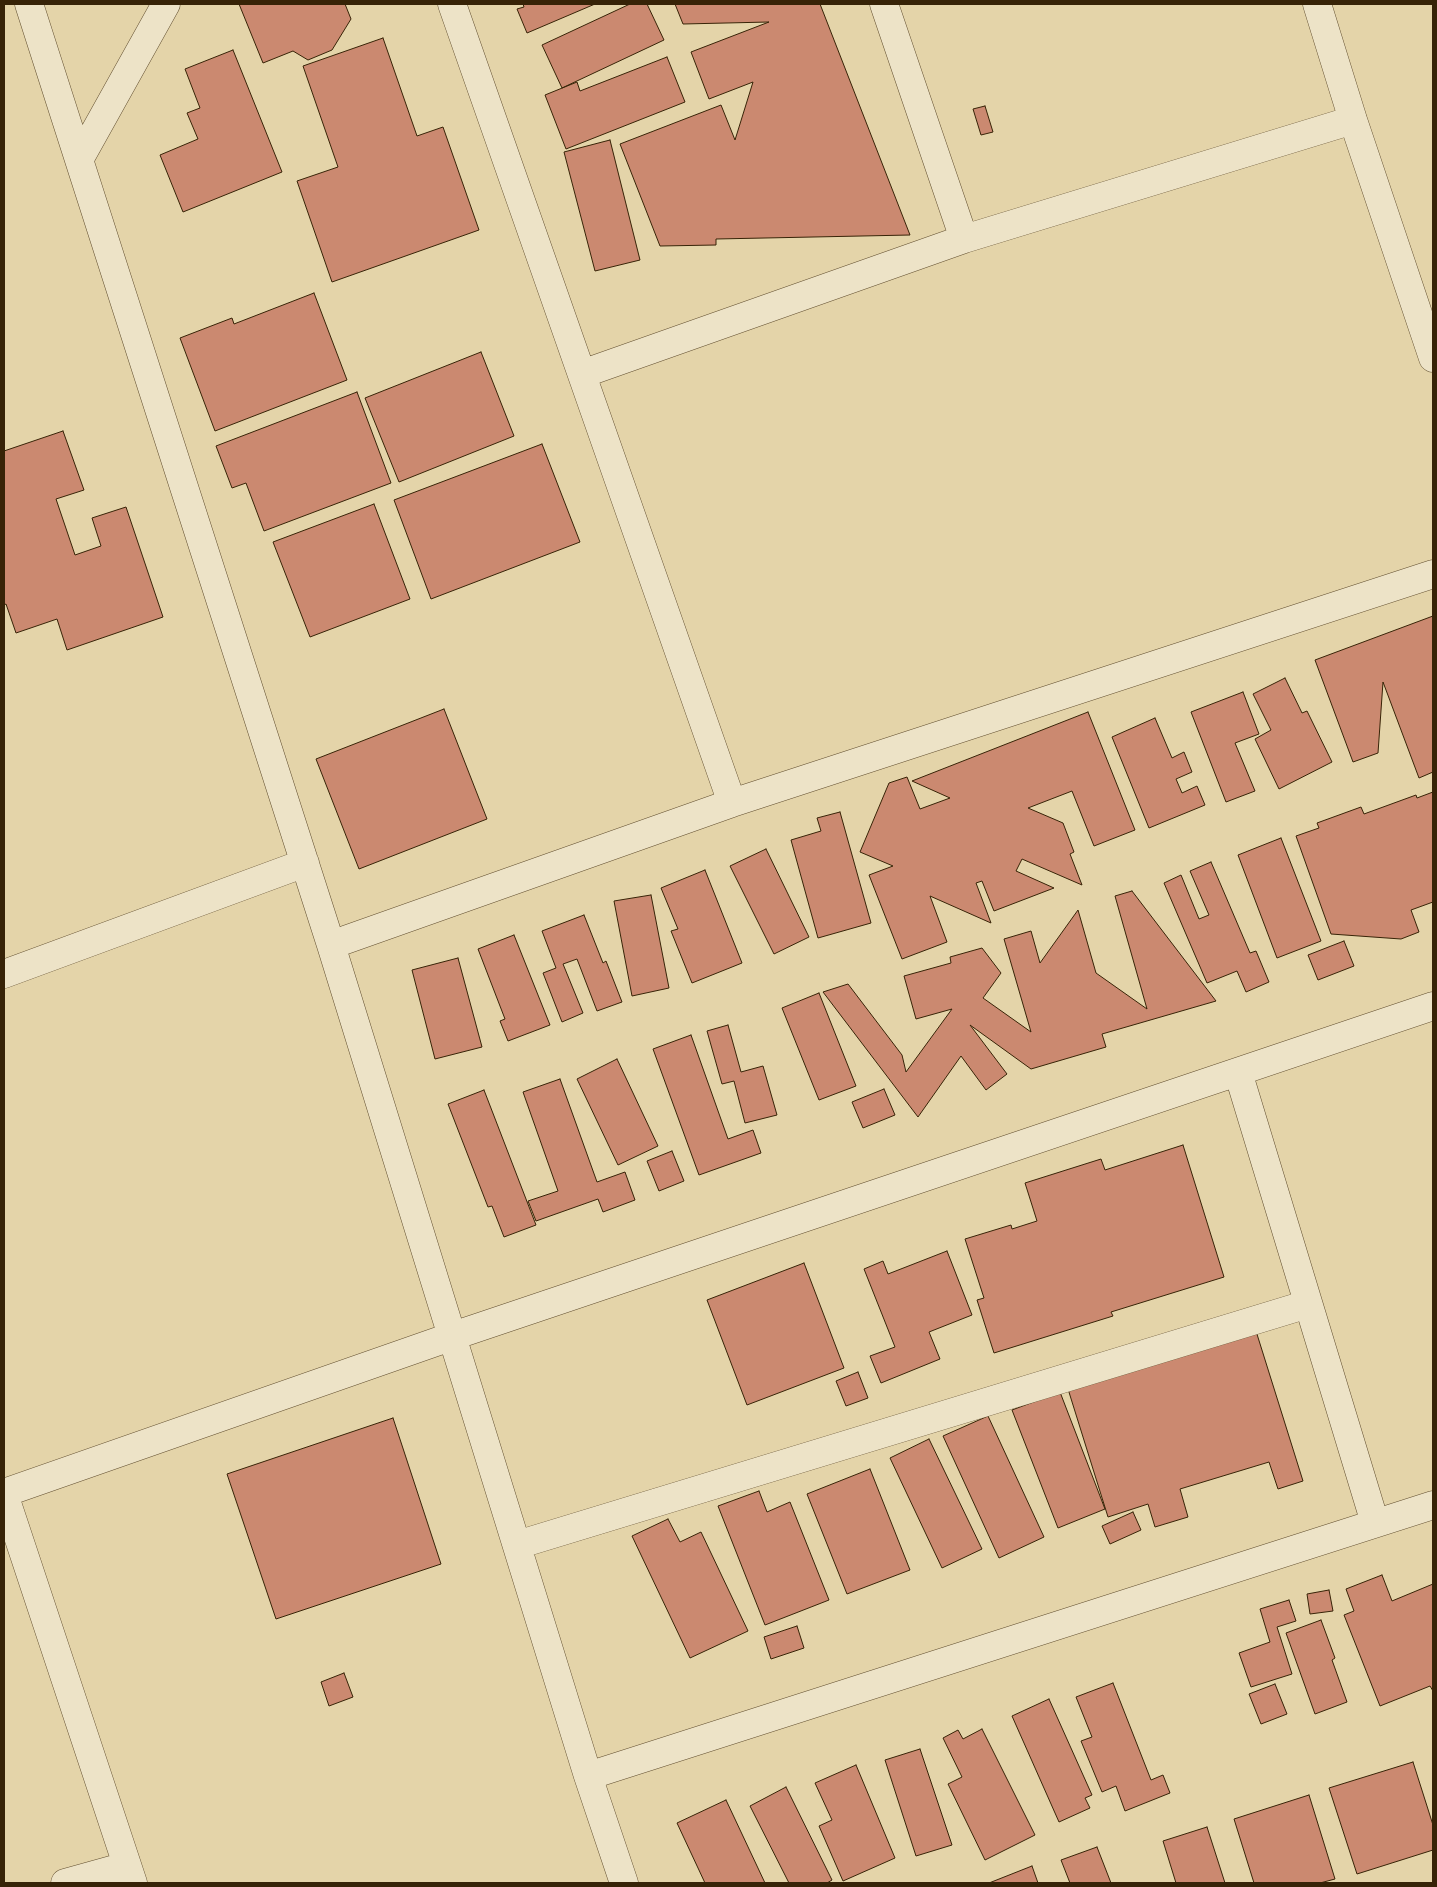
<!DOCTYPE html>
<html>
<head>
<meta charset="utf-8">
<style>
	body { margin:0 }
	#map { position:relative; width:1437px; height:1887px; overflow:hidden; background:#e4d4a9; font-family:"IM FELL DW Pica",serif }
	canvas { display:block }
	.frame { position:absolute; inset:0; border:5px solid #372307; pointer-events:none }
</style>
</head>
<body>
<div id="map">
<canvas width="1437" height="1887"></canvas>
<div class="frame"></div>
</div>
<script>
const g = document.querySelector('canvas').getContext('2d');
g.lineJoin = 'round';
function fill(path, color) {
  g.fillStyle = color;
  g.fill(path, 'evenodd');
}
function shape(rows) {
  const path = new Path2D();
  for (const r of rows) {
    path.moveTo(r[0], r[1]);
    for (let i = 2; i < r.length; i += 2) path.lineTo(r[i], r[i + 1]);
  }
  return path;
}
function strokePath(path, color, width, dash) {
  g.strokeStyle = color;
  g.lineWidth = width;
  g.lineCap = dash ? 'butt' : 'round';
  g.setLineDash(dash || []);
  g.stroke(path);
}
const building = shape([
	[239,4,345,4,351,19,332,50,308,60,293,51,263,63,239,4],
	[523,4,595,4,527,33,517,9,524,7,523,4],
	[630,4,647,4,664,40,562,88,542,45,630,4],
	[675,4,820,4,910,235,716,239,716,245,660,246,620,144,721,105,735,140,753,82,709,99,691,52,769,22,683,24,675,4],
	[383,38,417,136,443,127,479,230,332,282,297,181,338,167,303,66,383,38],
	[233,50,282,172,183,212,160,155,198,139,187,113,200,108,185,69,233,50],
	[667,57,685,102,566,149,545,95,577,82,580,91,667,57],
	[985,106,993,132,981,135,973,109,985,106],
	[610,140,640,260,595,271,564,152,610,140],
	[314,293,347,380,215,431,180,338,232,318,234,324,314,293],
	[481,352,514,436,399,482,365,398,481,352],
	[357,392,391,483,264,531,246,483,232,488,216,446,357,392],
	[63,431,84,490,56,499,75,555,101,546,92,518,126,507,163,617,67,650,57,619,16,633,6,604,4,605,4,451,63,431],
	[542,444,580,542,431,599,394,500,542,444],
	[374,504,410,599,310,637,273,542,374,504],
	[1433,616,1433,772,1419,778,1383,682,1378,753,1353,762,1315,660,1433,616],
	[1285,678,1302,713,1307,711,1332,762,1279,789,1255,739,1271,730,1253,694,1285,678],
	[1243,692,1259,734,1235,743,1255,791,1226,802,1191,712,1243,692],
	[444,709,487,819,359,869,316,759,444,709],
	[1088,712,1135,830,1094,846,1072,791,1028,808,1063,823,1074,852,1070,854,1082,885,1022,859,1016,871,1054,888,994,911,982,881,976,883,991,923,930,896,947,942,902,959,869,875,893,866,860,852,889,783,907,777,920,809,950,798,912,781,1088,712],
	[1155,718,1172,758,1184,752,1192,772,1176,779,1182,793,1197,786,1205,805,1149,828,1112,737,1155,718],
	[1433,792,1433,902,1411,910,1419,932,1401,939,1331,934,1296,836,1319,828,1317,823,1361,807,1364,814,1416,795,1417,798,1433,792],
	[840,812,871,923,818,938,791,840,821,831,817,818,840,812],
	[1281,838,1321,941,1277,958,1238,855,1281,838],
	[766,849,809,937,774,954,730,866,766,849],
	[1211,862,1250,953,1256,951,1269,982,1246,992,1237,971,1207,983,1164,883,1181,875,1199,919,1209,915,1190,871,1211,862],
	[705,870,742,963,692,983,671,931,678,929,661,888,705,870],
	[1132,891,1216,1001,1102,1034,1106,1047,1031,1069,970,1025,1007,1074,986,1090,961,1056,918,1117,823,992,848,984,902,1055,906,1072,952,1009,916,1019,904,976,951,963,950,957,982,948,1001,973,983,998,1031,1032,1004,939,1031,931,1040,963,1078,910,1096,973,1147,1009,1115,896,1132,891],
	[651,895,669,988,632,996,614,901,651,895],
	[584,915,603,963,606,961,622,1002,597,1011,577,959,563,964,583,1013,562,1022,543,973,556,968,542,931,584,915],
	[514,935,550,1025,508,1041,500,1021,505,1019,478,949,514,935],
	[1344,941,1354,966,1318,980,1308,955,1344,941],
	[458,958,482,1047,435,1059,412,970,458,958],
	[819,993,856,1086,819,1100,782,1008,819,993],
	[728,1025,741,1072,763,1066,777,1115,745,1123,734,1081,722,1084,707,1031,728,1025],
	[691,1035,728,1139,753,1130,761,1153,699,1175,653,1049,691,1035],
	[617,1059,658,1146,618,1165,577,1079,617,1059],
	[560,1079,597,1182,625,1172,635,1200,603,1212,598,1199,536,1221,528,1201,558,1191,523,1092,560,1079],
	[884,1089,895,1115,863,1128,852,1102,884,1089],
	[484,1090,536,1225,504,1237,492,1206,488,1207,448,1104,484,1090],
	[1183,1145,1224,1277,1111,1312,1113,1316,994,1353,977,1300,984,1298,965,1239,1011,1225,1012,1229,1037,1221,1025,1183,1101,1159,1105,1170,1183,1145],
	[672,1151,684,1181,659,1191,647,1161,672,1151],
	[947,1251,972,1315,929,1332,940,1359,881,1383,870,1356,895,1347,864,1269,883,1261,888,1274,947,1251],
	[804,1263,844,1368,747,1405,707,1300,804,1263],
	[1256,1331,1303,1481,1278,1489,1269,1462,1180,1489,1188,1517,1155,1527,1148,1504,1108,1517,1068,1389,1256,1331],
	[858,1372,868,1398,846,1406,836,1381,858,1372],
	[1060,1392,1105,1509,1058,1528,1012,1410,1060,1392],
	[988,1416,1044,1537,999,1558,943,1436,988,1416],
	[393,1418,441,1564,276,1619,227,1474,393,1418],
	[929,1439,982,1549,942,1568,890,1458,929,1439],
	[870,1469,910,1570,847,1594,807,1494,870,1469],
	[759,1491,767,1512,790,1502,829,1600,765,1625,718,1506,759,1491],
	[1133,1512,1141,1530,1110,1544,1102,1526,1133,1512],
	[668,1519,680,1542,701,1532,748,1631,690,1658,632,1536,668,1519],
	[1382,1575,1392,1601,1433,1584,1433,1691,1430,1686,1380,1706,1344,1615,1354,1611,1346,1589,1382,1575],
	[1329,1590,1333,1611,1310,1614,1307,1594,1329,1590],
	[1289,1600,1296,1621,1277,1627,1292,1674,1251,1687,1239,1653,1270,1642,1260,1609,1289,1600],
	[1321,1620,1335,1658,1332,1660,1347,1702,1315,1714,1286,1633,1321,1620],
	[797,1626,804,1648,771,1659,764,1637,797,1626],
	[344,1673,353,1697,329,1706,321,1682,344,1673],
	[1113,1683,1151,1780,1163,1775,1170,1793,1125,1811,1116,1786,1102,1792,1081,1741,1092,1737,1076,1697,1113,1683],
	[1275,1684,1287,1714,1261,1724,1249,1694,1275,1684],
	[1049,1699,1092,1795,1085,1798,1090,1808,1059,1822,1012,1716,1049,1699],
	[982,1729,1035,1835,985,1860,948,1784,962,1777,943,1738,958,1730,963,1739,982,1729],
	[920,1749,952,1845,916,1856,885,1760,920,1749],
	[1413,1762,1433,1825,1433,1850,1357,1874,1329,1788,1413,1762],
	[856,1765,895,1858,843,1881,819,1826,832,1820,815,1783,856,1765],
	[786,1787,832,1880,827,1883,789,1883,750,1806,786,1787],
	[1309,1795,1335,1879,1320,1883,1254,1883,1234,1819,1309,1795],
	[726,1800,765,1883,705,1883,677,1823,726,1800],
	[1207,1827,1225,1883,1176,1883,1163,1841,1207,1827],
	[1097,1847,1111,1883,1070,1883,1061,1860,1097,1847],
	[1032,1866,1038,1883,989,1883,1032,1866]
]);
const street = shape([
	[29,4,331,945,588,1776,624,1883],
	[452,4,732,803],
	[884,4,964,239],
	[1317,4,1353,120,1433,358],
	[79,160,166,4],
	[582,374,964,239,1353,120],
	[331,945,732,803,1433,574],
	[4,974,305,863],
	[1238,1072,1375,1523],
	[4,1493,453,1336,1433,1006],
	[4,1494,133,1883],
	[517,1545,1308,1304],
	[588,1776,1433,1505],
	[65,1883,126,1866]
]);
fill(building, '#cb8970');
strokePath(building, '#372307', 1);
strokePath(street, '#624f30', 29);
strokePath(street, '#ede3c7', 28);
</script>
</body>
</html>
